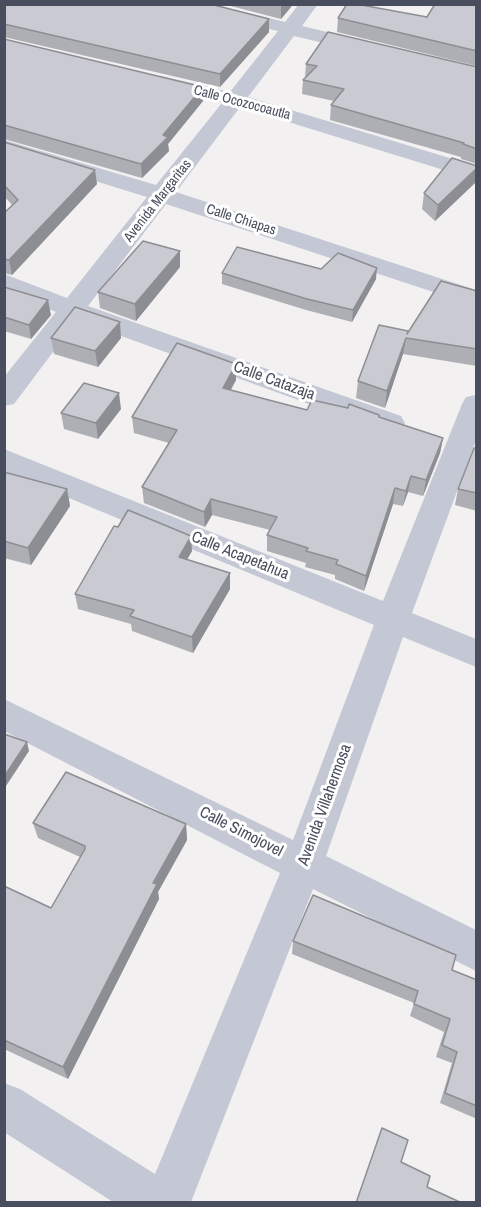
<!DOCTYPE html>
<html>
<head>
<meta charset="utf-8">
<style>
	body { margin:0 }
	#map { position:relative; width:481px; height:1207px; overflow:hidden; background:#f2f0f0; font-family:"Archivo Narrow",sans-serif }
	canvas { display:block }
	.frame { position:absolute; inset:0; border:6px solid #484e5d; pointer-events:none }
</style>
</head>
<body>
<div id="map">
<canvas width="481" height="1207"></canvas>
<div class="frame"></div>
</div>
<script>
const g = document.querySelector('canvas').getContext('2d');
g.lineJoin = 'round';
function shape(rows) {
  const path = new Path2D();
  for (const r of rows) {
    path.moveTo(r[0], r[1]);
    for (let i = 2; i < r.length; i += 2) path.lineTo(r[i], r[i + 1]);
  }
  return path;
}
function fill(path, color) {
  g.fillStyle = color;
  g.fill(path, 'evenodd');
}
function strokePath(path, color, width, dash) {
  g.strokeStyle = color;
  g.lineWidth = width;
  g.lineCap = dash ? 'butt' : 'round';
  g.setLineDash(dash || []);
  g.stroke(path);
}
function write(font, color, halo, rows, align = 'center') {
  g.font = font + ' "Archivo Narrow",sans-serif';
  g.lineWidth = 6;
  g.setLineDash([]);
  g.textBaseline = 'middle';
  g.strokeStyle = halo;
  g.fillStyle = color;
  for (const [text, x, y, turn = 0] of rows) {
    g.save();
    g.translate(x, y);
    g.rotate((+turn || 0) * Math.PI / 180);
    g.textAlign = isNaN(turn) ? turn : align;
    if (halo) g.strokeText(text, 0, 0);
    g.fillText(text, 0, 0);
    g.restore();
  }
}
const minor = shape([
	[178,4,212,4,285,22,299,4,318,4,302,26,373,43,376,47,373,51,366,53,294,36,248,97,476,166,476,180,240,107,176,192,476,290,476,306,166,204,88,306,401,416,405,423,401,430,391,433,381,430,77,320,14,404,4,406,4,377,56,312,4,290,4,274,67,298,147,197,4,153,4,140,156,185,222,103,154,86,151,82,154,78,161,76,230,92,278,31,180,8,178,4],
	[476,395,476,440,412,613,476,639,476,667,403,637,326,856,476,930,476,971,313,889,191,1202,113,1202,4,1132,4,1083,20,1089,155,1174,280,873,4,731,4,699,293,840,374,625,4,471,4,449,383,601,462,404,466,397,476,395]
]);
const wall = shape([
	[4,4,269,32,220,87,4,37],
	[223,4,292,4,291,7,281,19],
	[477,4,477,66,337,32,338,18,427,17],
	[4,39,203,101,168,144,169,151,142,178,4,139],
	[306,64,477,67,477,164,461,159,461,157,330,120,331,105,334,101,302,94,303,80,305,78],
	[4,142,97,184,12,275,4,273,4,213,12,205,4,196],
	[477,166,476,182,435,221,422,209,424,193],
	[180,251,180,267,136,321,100,308,98,292],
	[321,269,376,279,352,322,306,310,222,284,222,273],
	[4,287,51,315,31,339,4,331],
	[477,291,477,366,403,354,385,408,356,398,358,381,408,333],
	[51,338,121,338,98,367,54,354],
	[236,364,236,380,231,390,307,410,379,417,443,438,440,453,423,496,408,492,403,506,393,504,364,591,335,579,335,575,305,567,306,563,267,551,267,535,270,530,212,515,205,527,144,503,142,487,169,443,134,433,132,417],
	[121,409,98,439,64,429,61,413],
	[477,448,477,511,455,505,458,489],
	[4,472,67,489,70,506,31,565,4,558],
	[192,551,187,559,230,573,230,589,193,653,132,631,131,624,78,609,75,594],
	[33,823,186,824,187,840,158,892,159,899,68,1079,4,1049,4,886,51,908,80,857,38,838],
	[293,941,452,970,477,980,477,1119,440,1103,452,1063,436,1057,444,1032,410,1016,414,1003,292,954]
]);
const shadedWall = shape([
	[282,4,292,4,291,7,281,19,281,6],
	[269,19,269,32,220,87,220,74],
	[203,87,203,101,168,144,169,151,142,178,141,164,163,135],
	[477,168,476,182,435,221,438,205],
	[95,170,97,184,12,275,9,260],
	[180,251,180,267,136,321,135,304],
	[377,268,376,279,352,322,353,310],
	[48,300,51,315,31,339,29,325],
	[120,322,121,338,98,367,95,351],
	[406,338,403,354,385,408,387,391],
	[236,364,236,380,223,403,223,388],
	[119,393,121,409,98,439,96,423],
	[443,438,440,453,423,496,426,480],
	[411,476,408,492,403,506,406,491],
	[395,488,393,504,364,591,366,576],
	[67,489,70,506,31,565,28,548],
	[211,499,212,515,205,527,204,512],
	[191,536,192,551,180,572,179,557],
	[230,573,230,589,193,653,192,637],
	[27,742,29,751,6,786,4,777],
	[186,824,187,840,158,892,159,899,68,1079,63,1067,153,883]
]);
const building = shape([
	[4,4,210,4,269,19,220,74,4,24,4,4],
	[347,4,356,4,427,17,435,4,477,4,477,51,338,18,347,4],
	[328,32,477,67,477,149,463,144,464,143,331,105,344,89,303,80,317,66,306,64,328,32],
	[4,39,203,87,163,135,168,137,141,164,4,125,4,39],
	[4,142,95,170,9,260,4,259,4,213,18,200,4,185,4,142],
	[452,158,477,166,477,168,438,205,424,193,452,158],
	[143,241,180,251,135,304,98,292,143,241],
	[237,247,321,269,338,253,377,268,353,310,307,299,222,273,237,247],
	[441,281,477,291,477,349,406,338,387,391,358,381,379,325,408,331,407,334,441,281],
	[4,287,48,300,29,325,4,317,4,287],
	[75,307,120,322,95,351,51,338,75,307],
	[177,343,236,364,223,388,307,410,312,400,348,408,349,404,379,415,379,417,443,438,426,480,411,476,406,491,395,488,366,576,336,564,338,560,306,551,308,548,267,535,277,517,211,499,204,512,142,487,177,430,132,417,177,343],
	[84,383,119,393,96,423,61,413,84,383],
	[474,448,477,448,477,493,458,489,474,448],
	[4,472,67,489,28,548,4,541,4,472],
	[128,510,191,536,179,557,230,573,192,637,130,616,134,610,75,594,114,526,118,527,128,510],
	[4,734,27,742,4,777,4,734],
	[66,772,186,824,153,883,157,884,63,1067,4,1040,4,886,51,908,85,849,85,846,33,823,66,772],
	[313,895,456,955,452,970,477,980,477,1106,445,1093,457,1052,442,1045,450,1019,414,1004,418,991,293,941,313,895],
	[382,1128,408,1140,401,1162,430,1176,427,1187,462,1203,356,1203,382,1128]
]);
const farStreetnames = [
	["Calle Ocozocoautla",242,103,15],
	["Avenida Margaritas",158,201,-52],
	["Calle Chiapas",241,220,18]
];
const streetNames = [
	["Calle Catazaja",274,381,20],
	["Calle Acapetahua",240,556,22],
	["Avenida Villahermosa",325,805,-70],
	["Calle Simojovel",241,832,27]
];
fill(minor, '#c3c8d4');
fill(wall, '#aeafb5');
fill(shadedWall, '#8d8e93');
fill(building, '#cacbd2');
strokePath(building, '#8d8e93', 1.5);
write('14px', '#484e5d', '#fff', farStreetnames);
write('16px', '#484e5d', '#fff', streetNames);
</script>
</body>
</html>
